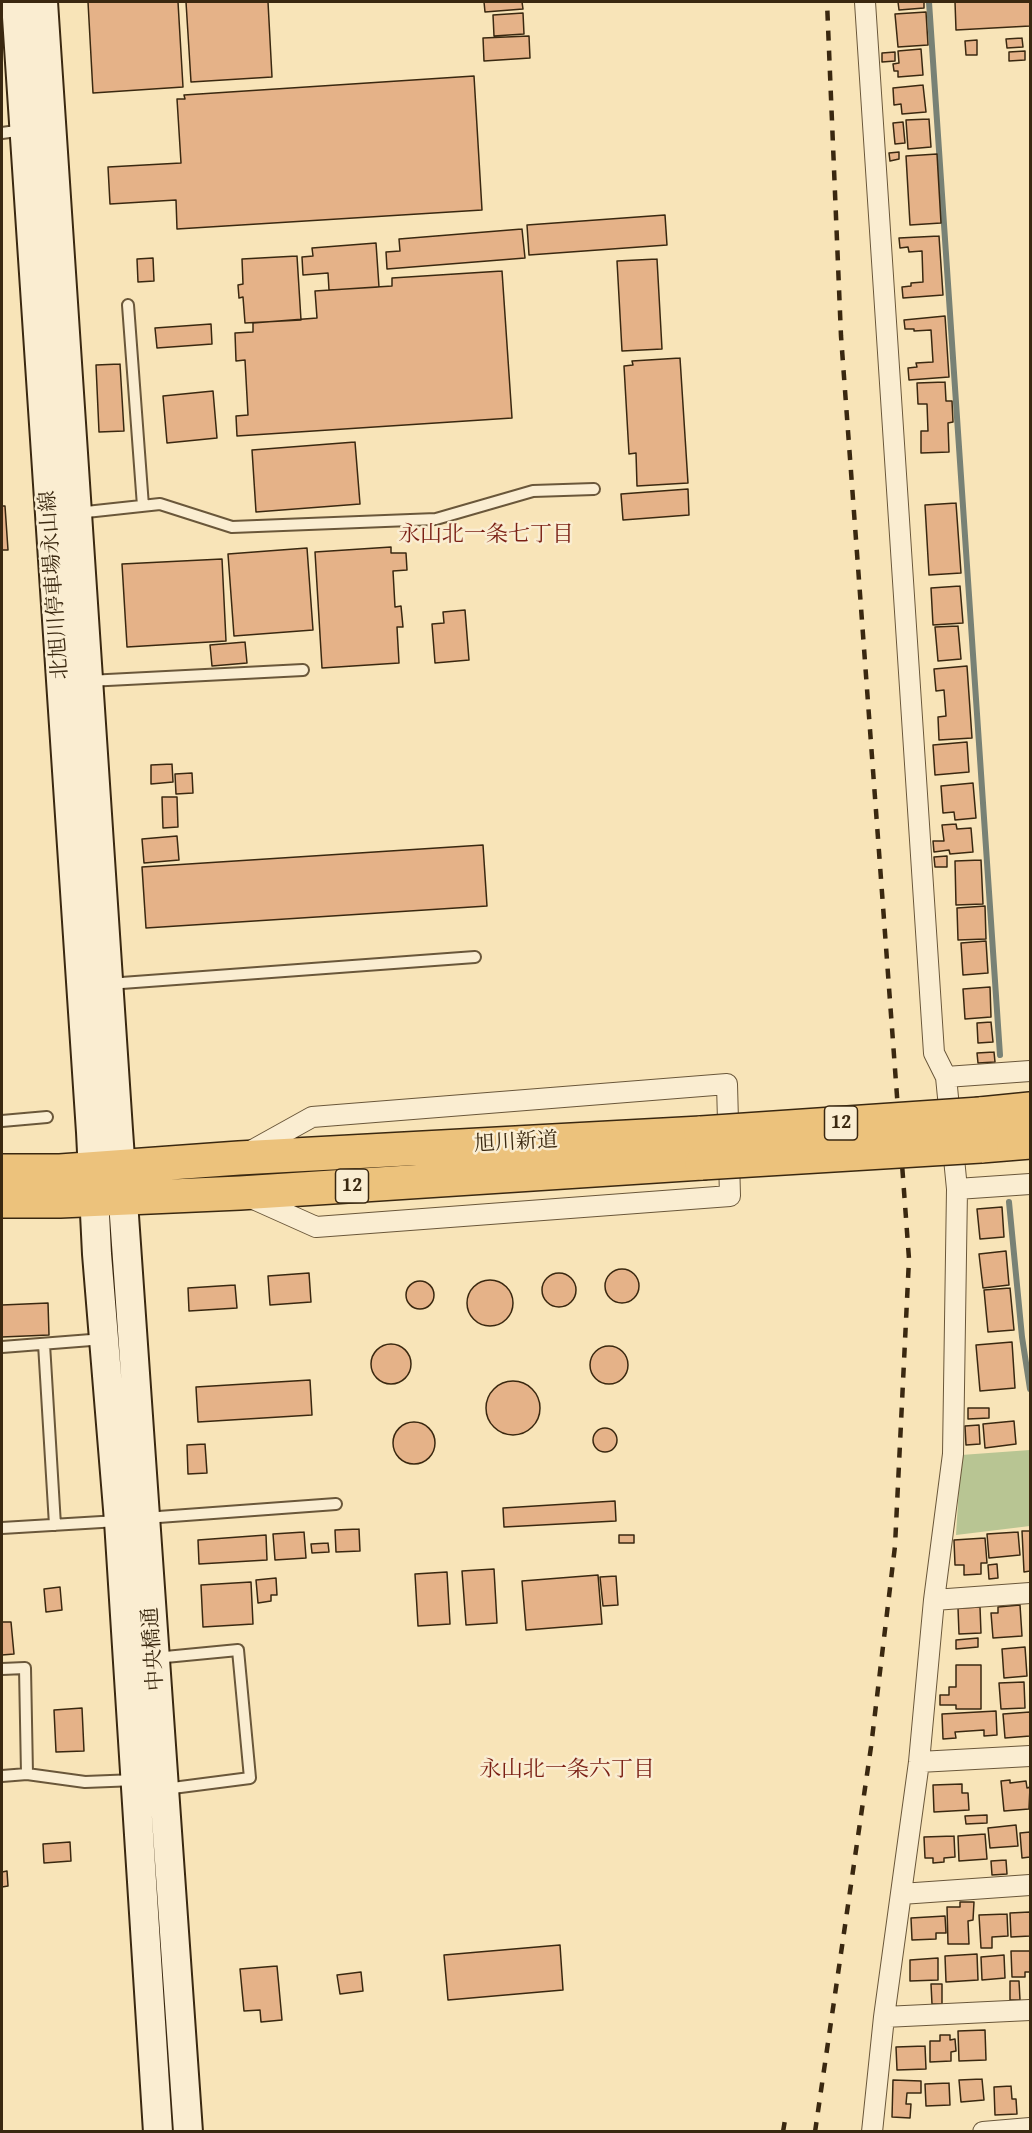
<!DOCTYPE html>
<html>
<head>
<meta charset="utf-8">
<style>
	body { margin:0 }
	#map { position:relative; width:1032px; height:2133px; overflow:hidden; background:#f8e4b8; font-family:"Gentium Book Plus",serif }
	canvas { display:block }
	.frame { position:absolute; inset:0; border:3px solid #3a2810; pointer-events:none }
</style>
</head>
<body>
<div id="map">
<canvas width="1032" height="2133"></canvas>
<div class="frame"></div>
</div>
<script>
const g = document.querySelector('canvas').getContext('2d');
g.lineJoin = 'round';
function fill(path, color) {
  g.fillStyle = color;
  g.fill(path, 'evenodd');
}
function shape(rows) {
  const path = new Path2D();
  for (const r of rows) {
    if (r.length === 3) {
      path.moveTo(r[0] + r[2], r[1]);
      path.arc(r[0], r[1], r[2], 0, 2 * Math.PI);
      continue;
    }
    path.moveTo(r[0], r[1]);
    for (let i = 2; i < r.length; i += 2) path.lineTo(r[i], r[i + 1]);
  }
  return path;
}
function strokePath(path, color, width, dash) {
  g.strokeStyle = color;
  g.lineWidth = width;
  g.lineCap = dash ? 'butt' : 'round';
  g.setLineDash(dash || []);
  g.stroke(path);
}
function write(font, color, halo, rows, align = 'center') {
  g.font = font + ' "Gentium Book Plus","Noto Serif JP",serif';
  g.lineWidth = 5;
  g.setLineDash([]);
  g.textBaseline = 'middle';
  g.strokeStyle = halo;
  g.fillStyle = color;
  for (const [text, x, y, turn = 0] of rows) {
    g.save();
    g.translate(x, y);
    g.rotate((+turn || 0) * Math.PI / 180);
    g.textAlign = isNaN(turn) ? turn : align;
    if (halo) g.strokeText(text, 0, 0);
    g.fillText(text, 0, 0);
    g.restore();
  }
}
const green = shape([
	[1030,1450,1030,1526,956,1535,961,1455]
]);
const stream = shape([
	[929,2,1000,1055],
	[1009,1202,1022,1337,1030,1389]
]);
const building = shape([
	[88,2,178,2,183,87,93,93,88,2],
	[186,2,268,2,272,77,191,82,186,2],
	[484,2,522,2,523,9,485,12,484,2],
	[898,2,924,2,924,8,899,10,898,2],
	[955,2,1030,2,1030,26,956,30,955,2],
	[926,12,928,45,898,47,895,14,926,12],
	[523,13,524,34,494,36,493,15,523,13],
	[529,36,530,58,484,61,483,38,529,36],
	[1022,38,1023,47,1007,48,1006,39,1022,38],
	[977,40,977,55,966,55,965,41,977,40],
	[921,49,923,75,898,77,898,71,894,71,893,64,899,63,898,51,921,49],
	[1025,51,1025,60,1009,61,1009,52,1025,51],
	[895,52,895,61,882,62,882,53,895,52],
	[474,76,482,210,177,229,176,200,110,204,108,167,181,163,177,99,185,99,184,95,474,76],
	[923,85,926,112,902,114,901,104,894,105,893,88,923,85],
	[929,119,931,147,908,149,906,120,929,119],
	[903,122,905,143,895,144,893,123,903,122],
	[899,152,899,159,890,161,889,153,899,152],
	[937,154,941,223,910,225,906,156,937,154],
	[665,215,667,245,529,255,527,225,665,215],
	[522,229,525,258,387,269,386,252,400,251,399,239,522,229],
	[939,236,943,295,903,298,902,287,911,286,911,283,923,282,922,251,909,252,908,247,900,248,899,238,939,236],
	[376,243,379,287,329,290,328,273,303,275,302,257,313,256,312,248,376,243],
	[297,256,301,320,245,323,243,297,239,298,238,285,243,284,242,259,297,256],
	[153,258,154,281,138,282,137,259,153,258],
	[657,259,662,349,622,351,617,261,657,259],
	[502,271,512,418,237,436,236,416,248,415,245,360,236,361,235,333,253,332,253,323,317,318,315,291,392,286,392,278,502,271],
	[945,316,949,377,909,380,908,368,917,367,916,363,933,362,931,330,914,331,914,329,905,329,904,320,945,316],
	[211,324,212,344,157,348,155,328,211,324],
	[680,358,688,483,637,486,636,453,629,454,624,366,633,365,632,361,680,358],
	[120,364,124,431,99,432,96,365,120,364],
	[945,382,946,401,952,401,953,422,948,423,949,452,921,453,921,431,928,431,927,404,918,404,917,383,945,382],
	[213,391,217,438,167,443,163,396,213,391],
	[355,442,360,504,256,512,252,450,355,442],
	[688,489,689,515,623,520,621,494,688,489],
	[956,503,961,573,929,575,925,505,956,503],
	[2,506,5,506,8,550,2,550,2,506],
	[391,547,391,553,406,553,407,570,393,571,395,607,401,606,403,627,397,627,399,663,322,668,315,552,391,547],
	[307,548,313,630,234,636,228,554,307,548],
	[222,559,226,641,127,647,122,564,222,559],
	[960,586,963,623,933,625,931,588,960,586],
	[465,610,469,660,435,663,432,624,444,623,443,612,465,610],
	[958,626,961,659,938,661,935,627,958,626],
	[245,642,247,663,212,666,210,645,245,642],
	[967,666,972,738,939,740,938,717,946,716,944,690,936,691,934,669,967,666],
	[967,742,969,772,935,775,933,745,967,742],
	[172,764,173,782,151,784,151,765,172,764],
	[192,773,193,793,176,794,175,774,192,773],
	[973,783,976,818,955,820,954,812,943,813,941,786,973,783],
	[162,797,177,797,178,827,163,828,162,797],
	[956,824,957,829,971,828,973,852,950,854,949,850,934,852,933,841,944,841,942,825,956,824],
	[177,836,179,860,144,863,142,839,177,836],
	[483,845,487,906,146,928,142,867,483,845],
	[947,856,947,867,935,867,934,857,947,856],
	[981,860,983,904,956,905,955,861,981,860],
	[985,906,986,939,958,940,957,908,985,906],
	[986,941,988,973,963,975,961,943,986,941],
	[990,987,991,1017,965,1019,963,989,990,987],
	[991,1022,993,1042,978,1043,977,1023,991,1022],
	[994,1052,995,1062,978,1063,977,1053,994,1052],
	[1002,1207,1004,1237,980,1239,977,1209,1002,1207],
	[1006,1251,1009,1285,983,1288,979,1254,1006,1251],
	[622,1286,17],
	[309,1273,311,1302,270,1305,268,1276,309,1273],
	[559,1290,17],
	[490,1303,23],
	[420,1295,14],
	[235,1285,237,1308,189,1311,188,1288,235,1285],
	[1010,1288,1014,1330,988,1332,984,1290,1010,1288],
	[48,1303,49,1335,2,1337,2,1305,48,1303],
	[1012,1342,1015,1388,980,1391,976,1345,1012,1342],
	[391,1364,20],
	[609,1365,19],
	[310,1380,312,1415,198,1422,196,1387,310,1380],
	[513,1408,27],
	[968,1408,989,1408,989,1418,968,1419,968,1408],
	[1014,1421,1016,1444,985,1448,983,1424,1014,1421],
	[414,1443,21],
	[979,1425,980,1444,966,1445,965,1426,979,1425],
	[605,1440,12],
	[205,1444,207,1473,188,1474,187,1445,205,1444],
	[615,1501,616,1521,504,1527,503,1508,615,1501],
	[359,1529,360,1551,336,1552,335,1530,359,1529],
	[1022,1531,1030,1531,1030,1571,1024,1572,1022,1531],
	[304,1532,306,1558,275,1560,273,1534,304,1532],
	[1018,1532,1020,1555,989,1558,987,1534,1018,1532],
	[266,1535,267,1560,199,1564,198,1540,266,1535],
	[619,1535,634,1535,634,1543,619,1543,619,1535],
	[985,1538,987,1563,981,1563,981,1574,964,1575,964,1565,955,1565,954,1540,985,1538],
	[328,1543,329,1552,312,1553,311,1544,328,1543],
	[997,1564,998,1578,989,1579,988,1565,997,1564],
	[494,1569,497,1623,466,1625,462,1571,494,1569],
	[447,1572,450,1624,418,1626,415,1574,447,1572],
	[598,1575,602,1624,526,1630,522,1581,598,1575],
	[616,1576,618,1605,603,1606,600,1577,616,1576],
	[276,1578,277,1595,271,1595,271,1601,258,1603,256,1580,276,1578],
	[251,1582,253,1624,203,1627,201,1585,251,1582],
	[60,1587,62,1610,46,1612,44,1589,60,1587],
	[1020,1605,1022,1636,993,1638,991,1613,998,1613,998,1607,1020,1605],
	[980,1607,981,1633,959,1634,958,1608,980,1607],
	[2,1622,11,1622,14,1654,2,1655,2,1622],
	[978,1638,978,1647,956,1649,956,1640,978,1638],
	[1025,1647,1027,1676,1004,1678,1002,1649,1025,1647],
	[956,1665,981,1665,981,1709,956,1709,956,1705,940,1705,940,1695,949,1695,949,1687,956,1687,956,1665],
	[1024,1682,1025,1708,1001,1709,999,1683,1024,1682],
	[82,1708,84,1751,56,1752,54,1710,82,1708],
	[996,1711,997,1735,984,1736,984,1730,955,1732,956,1738,943,1739,942,1714,996,1711],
	[1030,1712,1030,1736,1005,1738,1003,1714,1030,1712],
	[1010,1780,1010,1783,1026,1781,1027,1788,1030,1787,1029,1809,1004,1811,1001,1781,1010,1780],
	[962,1784,962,1793,968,1793,969,1810,934,1812,933,1785,962,1784],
	[987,1815,987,1823,966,1824,965,1816,987,1815],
	[1016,1825,1018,1846,990,1848,988,1828,1016,1825],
	[1030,1832,1030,1857,1022,1858,1020,1833,1030,1832],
	[985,1834,987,1859,959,1861,958,1836,985,1834],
	[954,1836,955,1857,944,1858,944,1862,933,1863,933,1858,925,1858,924,1837,954,1836],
	[70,1842,71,1861,44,1863,43,1844,70,1842],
	[1006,1860,1007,1874,992,1875,991,1861,1006,1860],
	[7,1871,8,1886,2,1887,2,1872,7,1871],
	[960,1902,974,1902,973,1920,968,1921,969,1944,948,1944,947,1907,960,1907,960,1902],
	[1030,1912,1030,1936,1011,1937,1010,1913,1030,1912],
	[1007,1914,1008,1936,992,1937,992,1948,981,1948,979,1915,1007,1914],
	[945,1916,946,1933,936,1933,936,1939,912,1940,911,1918,945,1916],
	[560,1945,563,1990,448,2000,444,1955,560,1945],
	[1011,1951,1030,1951,1030,1972,1025,1972,1025,1977,1012,1977,1011,1951],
	[977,1954,978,1980,946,1982,945,1956,977,1954],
	[1004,1955,1005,1978,982,1980,981,1957,1004,1955],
	[938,1958,938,1980,910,1981,910,1960,938,1958],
	[277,1966,282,2020,261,2022,260,2010,244,2011,240,1969,277,1966],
	[361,1972,363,1991,340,1994,337,1975,361,1972],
	[1010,1981,1019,1981,1020,2000,1010,2000,1010,1981],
	[931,1984,942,1984,942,2004,932,2004,931,1984],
	[985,2030,986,2060,959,2061,958,2031,985,2030],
	[940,2035,950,2035,950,2040,955,2039,956,2051,951,2052,951,2061,930,2062,930,2041,940,2041,940,2035],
	[925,2046,926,2069,897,2070,896,2047,925,2046],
	[982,2079,984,2100,961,2102,959,2080,982,2079],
	[893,2080,921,2081,921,2093,907,2093,906,2104,911,2104,910,2118,892,2117,893,2080],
	[949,2083,950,2105,926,2106,925,2084,949,2083],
	[1011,2086,1012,2099,1016,2099,1017,2114,995,2115,994,2087,1011,2086]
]);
const service = shape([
	[2,133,24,130],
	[128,305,143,506],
	[77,513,160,504,232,527,436,519,533,491,594,489],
	[88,681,303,670],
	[108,984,475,957],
	[2,1121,47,1117],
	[44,1344,55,1525],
	[2,1347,104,1339],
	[145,1518,336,1504],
	[2,1528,118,1521],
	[155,1658,238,1650,250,1778,165,1789],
	[2,1669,25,1668,27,1774],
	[2,1776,27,1774,85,1782,136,1780]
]);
const minor = shape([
	[865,2,934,1053,946,1077],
	[957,1189,1030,1184],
	[249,1197,316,1227,730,1196,727,1084,312,1117,249,1152],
	[934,1600,1030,1593],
	[919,1762,1030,1756],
	[901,1894,1030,1885],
	[884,2017,1030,2010],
	[872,2132,884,2017,919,1762,934,1600,953,1454,957,1189,946,1077,1030,1071],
	[983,2132,1030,2128]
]);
const secondary = shape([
	[16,2,91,1132,97,1254,119,1521,158,2132],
	[43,2,118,1130,188,2132]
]);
const trunk = shape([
	[980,1114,1030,1109],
	[981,1146,1030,1142],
	[2,1171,60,1171,239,1158,701,1133],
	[2,1201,60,1201,240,1193,702,1163]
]);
const rail = shape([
	[783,2132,786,2114],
	[815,2132,871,1747,895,1546,909,1259,841,336,827,2]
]);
const trunkBridge = shape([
	[701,1133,980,1114],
	[702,1163,981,1146]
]);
const shields = [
	[841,1123,33],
	[352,1186,33]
];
const shieldNames = [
	["12",841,1123],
	["12",352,1186]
];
const streetNames = [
	["北旭川停車場永山線",55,585,-94],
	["旭川新道",516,1143,-3],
	["中央橋通",154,1649,-94]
];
const neighbourhoodNames = [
	["永山北一条七丁目",486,535],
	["永山北一条六丁目",567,1770]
];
fill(green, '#b8c593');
strokePath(stream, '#788175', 6);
fill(building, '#e5b288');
strokePath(building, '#3a2810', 1.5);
strokePath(service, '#6a573a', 14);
strokePath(minor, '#6a573a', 22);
strokePath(secondary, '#3a2810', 32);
strokePath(trunk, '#3a2810', 36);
strokePath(service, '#faedd1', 10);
strokePath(minor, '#faedd1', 20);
strokePath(secondary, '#faedd1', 28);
strokePath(trunk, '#ecc27c', 33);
strokePath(rail, '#3a2810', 4.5, [10, 10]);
strokePath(trunkBridge, '#3a2810', 36, []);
strokePath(trunkBridge, '#ecc27c', 33);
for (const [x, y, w] of shields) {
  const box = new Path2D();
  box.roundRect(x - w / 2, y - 17, w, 34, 4.5);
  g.fillStyle = '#faedd1';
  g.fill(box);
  strokePath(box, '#3a2810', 1.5);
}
write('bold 20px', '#3a2810', null, shieldNames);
write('21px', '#3a2810', '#faedd1', streetNames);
write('22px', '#7a1f14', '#faedd1', neighbourhoodNames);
</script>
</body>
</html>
